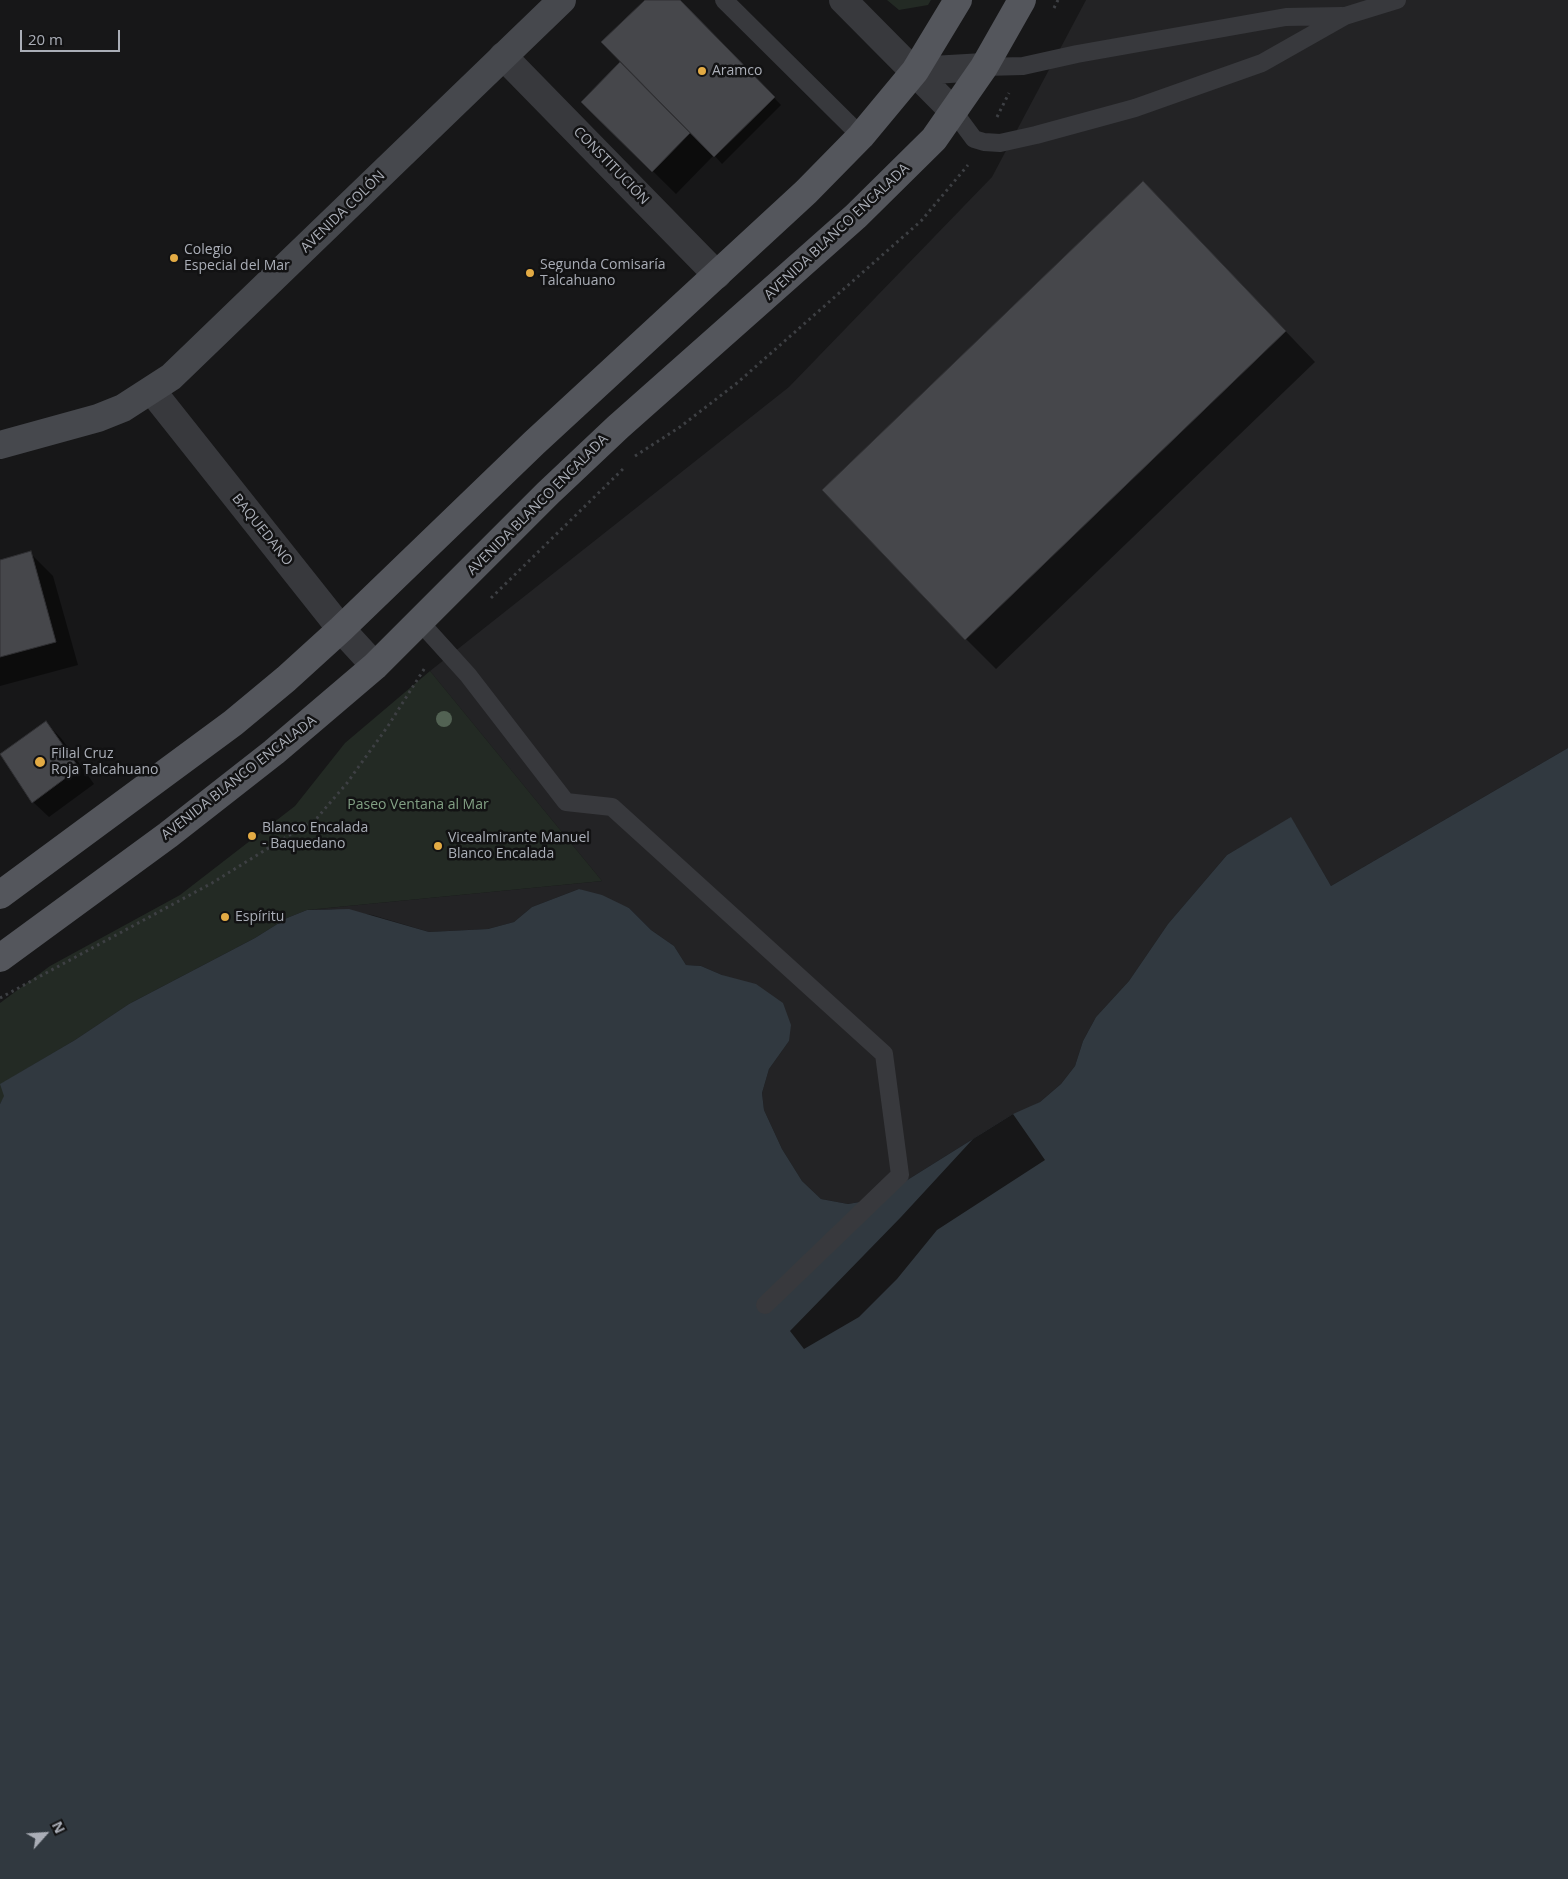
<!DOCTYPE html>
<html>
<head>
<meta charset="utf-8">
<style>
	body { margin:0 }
	#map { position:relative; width:1568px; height:1879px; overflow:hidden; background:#171718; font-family:"Open Sans",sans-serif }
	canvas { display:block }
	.north { position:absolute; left:20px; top:1809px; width:50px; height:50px; -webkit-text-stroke:4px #121213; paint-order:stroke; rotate:64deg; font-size:14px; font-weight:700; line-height:20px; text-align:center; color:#aaaeb7 }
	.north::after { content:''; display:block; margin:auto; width:18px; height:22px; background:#aaaeb7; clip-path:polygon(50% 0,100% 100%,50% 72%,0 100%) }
	.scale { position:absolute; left:20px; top:30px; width:100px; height:22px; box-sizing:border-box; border:2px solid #aaaeb7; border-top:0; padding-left:6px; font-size:15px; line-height:18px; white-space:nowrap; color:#aaaeb7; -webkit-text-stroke:4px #121213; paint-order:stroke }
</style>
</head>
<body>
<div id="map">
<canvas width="1568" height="1879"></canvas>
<div class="north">N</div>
<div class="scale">20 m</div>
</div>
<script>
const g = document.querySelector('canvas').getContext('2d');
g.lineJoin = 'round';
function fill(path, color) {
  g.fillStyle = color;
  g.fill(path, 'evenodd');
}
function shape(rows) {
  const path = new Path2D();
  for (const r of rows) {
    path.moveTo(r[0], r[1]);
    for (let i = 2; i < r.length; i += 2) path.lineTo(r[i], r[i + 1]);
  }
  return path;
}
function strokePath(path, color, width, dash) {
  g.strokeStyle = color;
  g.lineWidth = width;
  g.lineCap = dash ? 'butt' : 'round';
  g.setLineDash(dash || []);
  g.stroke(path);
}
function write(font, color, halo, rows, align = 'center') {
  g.font = font + ' "Open Sans",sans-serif';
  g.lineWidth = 5;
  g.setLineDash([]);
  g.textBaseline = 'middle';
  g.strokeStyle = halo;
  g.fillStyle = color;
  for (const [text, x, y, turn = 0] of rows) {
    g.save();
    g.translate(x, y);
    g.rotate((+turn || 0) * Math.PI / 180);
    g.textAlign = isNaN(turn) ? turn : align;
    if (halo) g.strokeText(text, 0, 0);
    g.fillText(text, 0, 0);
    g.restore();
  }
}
const built = shape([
	[1086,0,1568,0,1568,748,1331,886,1291,818,1227,855,1168,924,1129,981,1096,1017,1083,1041,1075,1066,1061,1084,1040,1102,973,1139,877,1199,848,1204,821,1199,802,1181,782,1149,764,1110,762,1093,769,1069,789,1041,722,975,701,966,686,965,674,946,651,930,629,908,579,889,532,907,514,922,488,929,429,932,372,915,331,909,307,910,602,881,430,671,789,387,992,177]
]);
const green = shape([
	[887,0,931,0,928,5,899,10],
	[430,671,602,881,307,910,287,918,255,938,129,1004,75,1040,1,1084,5,1096,0,1104,0,1003,50,966,180,895,295,806,345,743]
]);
const water = shape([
	[1568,748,1568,1879,0,1879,0,1104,4,1096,0,1084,75,1040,129,1004,255,938,287,918,307,910,349,909,429,932,488,929,514,922,532,907,579,889,602,895,629,908,651,930,674,946,686,965,701,966,722,975,756,984,783,1003,791,1025,789,1041,769,1069,762,1093,764,1110,782,1149,802,1181,821,1199,848,1204,877,1199,1013,1114,1040,1102,1061,1084,1075,1066,1083,1041,1096,1017,1129,981,1168,924,1227,855,1291,817,1331,886]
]);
const pier = shape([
	[1013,1114,1045,1160,937,1230,897,1279,859,1317,804,1349,790,1331,901,1217,973,1139]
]);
const shadow = shape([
	[646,0,679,0,781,105,722,164,714,155,676,194,583,102,638,78],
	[1173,213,1315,362,996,669,966,639],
	[30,553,53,576,78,665,0,686,0,561],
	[46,723,61,738,94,784,49,817,33,802]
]);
const building = shape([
	[645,0,680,0,775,97,714,157,601,42,645,0],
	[620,62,690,133,652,172,581,102,620,62],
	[1143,181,1286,331,965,640,822,490,1143,181],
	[31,551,56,642,0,657,0,560,31,551],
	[46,721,79,768,32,803,0,754,46,721]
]);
const path = shape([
	[1054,8,1058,0],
	[997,117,1009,93],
	[635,456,680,427,737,383,921,221,968,165],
	[491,598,624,468],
	[0,998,212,883,317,818,347,783,388,726,426,666]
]);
const service = shape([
	[724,0,861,136],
	[984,67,1023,66,1077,54,1286,17,1342,16],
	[954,112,974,139,984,142,1000,143,1036,135,1135,108,1262,63,1345,16,1397,0],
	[420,622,468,675,566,802,612,807,884,1054,900,1175,765,1305]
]);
const minor = shape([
	[843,0,954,112],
	[503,56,717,275],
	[915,71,984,67],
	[152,391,341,629,375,666]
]);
const secondary = shape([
	[0,445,98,418,123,408,171,377,562,0]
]);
const primary = shape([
	[0,895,233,723,286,679,341,629,534,443,806,192,861,136,915,71,958,0],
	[0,958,168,835,274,752,375,666,548,493,618,427,856,216,934,139,984,67,1022,0]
]);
const trees = [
	[444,719]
];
const markers = [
	[702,71,5,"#e3ab44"],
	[174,258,5,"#e3ab44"],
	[530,273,5,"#e3ab44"],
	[40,762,6,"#e3ab44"],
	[252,836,5,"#e3ab44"],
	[438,846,5,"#e3ab44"],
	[225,917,5,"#e3ab44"]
];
const poiNames = [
	["Aramco",712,71],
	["Colegio",184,250],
	["Especial del Mar",184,266],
	["Segunda Comisaría",540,265],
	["Talcahuano",540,281],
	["Filial Cruz",51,754],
	["Roja Talcahuano",51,770],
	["Blanco Encalada",262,828],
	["- Baquedano",262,844],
	["Vicealmirante Manuel",448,838],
	["Blanco Encalada",448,854],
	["Espíritu",235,917]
];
const streetNames = [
	["CONSTITUCIÓN",611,166,46],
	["AVENIDA COLÓN",343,212,-44],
	["AVENIDA BLANCO ENCALADA",837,232,-43],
	["AVENIDA BLANCO ENCALADA",538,505,-45],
	["BAQUEDANO",262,530,51],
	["AVENIDA BLANCO ENCALADA",239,778,-38]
];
const parkNames = [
	["Paseo Ventana al Mar",418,805]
];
fill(built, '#232325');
fill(green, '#232a24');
fill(water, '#313940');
fill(pier, '#171718');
fill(shadow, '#0007');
fill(building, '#46474b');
strokePath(building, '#313134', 1);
strokePath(path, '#3e4044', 3, [2.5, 4]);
strokePath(service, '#38393d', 18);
strokePath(minor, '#38393d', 28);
strokePath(secondary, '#46484d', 28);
strokePath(primary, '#54565c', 28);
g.fillStyle = '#526253';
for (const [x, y] of trees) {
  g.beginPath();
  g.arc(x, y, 8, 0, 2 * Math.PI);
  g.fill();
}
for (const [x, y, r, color] of markers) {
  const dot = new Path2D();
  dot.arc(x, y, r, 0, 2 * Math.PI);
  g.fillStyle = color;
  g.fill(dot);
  strokePath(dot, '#121213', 2);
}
write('14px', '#aaaeb7', '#121213', poiNames, 'left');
write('14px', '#aaaeb7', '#121213', streetNames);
write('14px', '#82a084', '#121213', parkNames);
</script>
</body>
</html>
